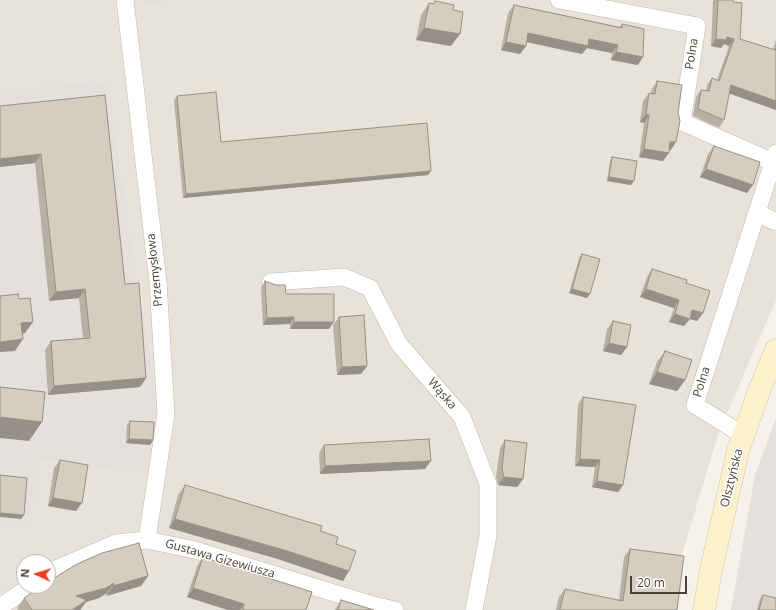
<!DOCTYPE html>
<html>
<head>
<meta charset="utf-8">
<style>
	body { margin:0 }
	#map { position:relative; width:776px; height:610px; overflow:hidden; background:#f5f1eb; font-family:"Open Sans",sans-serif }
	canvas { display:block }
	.north { position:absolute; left:16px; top:554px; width:40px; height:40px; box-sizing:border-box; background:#fff; border:1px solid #b6b3b0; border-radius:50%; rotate:274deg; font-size:11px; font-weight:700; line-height:16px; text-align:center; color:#494239 }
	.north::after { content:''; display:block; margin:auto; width:14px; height:18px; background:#f23f24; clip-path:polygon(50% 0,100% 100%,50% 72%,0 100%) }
	.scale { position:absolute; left:630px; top:576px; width:57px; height:18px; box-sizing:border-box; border:2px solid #494239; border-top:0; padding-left:5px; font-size:12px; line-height:14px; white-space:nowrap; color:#494239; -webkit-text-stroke:3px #fff; paint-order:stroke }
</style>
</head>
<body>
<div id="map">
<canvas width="776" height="610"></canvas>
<div class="north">N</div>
<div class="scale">20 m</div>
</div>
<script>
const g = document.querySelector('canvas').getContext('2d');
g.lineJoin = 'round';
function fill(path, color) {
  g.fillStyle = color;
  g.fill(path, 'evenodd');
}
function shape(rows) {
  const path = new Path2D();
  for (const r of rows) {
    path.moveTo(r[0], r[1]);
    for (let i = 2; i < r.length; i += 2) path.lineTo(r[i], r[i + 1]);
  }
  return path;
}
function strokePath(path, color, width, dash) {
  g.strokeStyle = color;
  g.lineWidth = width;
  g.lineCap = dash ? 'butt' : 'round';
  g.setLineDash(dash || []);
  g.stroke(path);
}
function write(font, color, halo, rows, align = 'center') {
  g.font = font + ' "Open Sans",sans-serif';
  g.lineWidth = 3;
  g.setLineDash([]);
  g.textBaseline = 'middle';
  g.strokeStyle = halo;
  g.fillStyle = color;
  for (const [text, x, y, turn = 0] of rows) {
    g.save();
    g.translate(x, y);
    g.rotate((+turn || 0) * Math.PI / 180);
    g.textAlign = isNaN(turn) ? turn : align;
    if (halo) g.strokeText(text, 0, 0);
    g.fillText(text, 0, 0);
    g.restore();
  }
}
const residential = shape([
	[0,0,142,0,145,6,189,0,776,0,776,300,719,432,679,564,672,610,0,610,0,528,25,529,34,506,34,459,145,475,154,380,108,81,0,88],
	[24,562,48,562,48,586,24,586]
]);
const industrial = shape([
	[142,0,189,0,145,6],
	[108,81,154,380,153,455,145,475,34,459,34,506,25,529,0,528,0,88],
	[776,418,776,610,731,610,755,475]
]);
const street = shape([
	[125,0,158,282,166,414,147,540],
	[559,0,697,26,682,122,773,162],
	[757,213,776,222],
	[271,282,344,277,370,288,399,344,462,417,488,484,488,536,474,610],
	[743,435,695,405,776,153],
	[48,574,56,569,116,543,147,540,195,550,373,605,395,610],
	[0,607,31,586]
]);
const secondary = shape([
	[704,610,711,570,738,451,759,391,776,350]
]);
const wall = shape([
	[713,0,733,0,733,2,740,39,773,49,776,40,776,110,729,93,724,120,719,128,693,116,696,97,701,90,706,91,707,85,712,78,717,80,729,46,724,44,721,48,711,46],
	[435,1,453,10,451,46,416,40,421,15,429,3,433,4],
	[514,5,620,27,622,24,638,65,611,60,612,53,587,48,582,54,526,42,526,46,520,54,501,50,508,13],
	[657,81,671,150,669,150,663,161,639,157,644,123,640,122,643,101,649,93,651,93,652,89],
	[105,95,125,284,146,378,140,387,48,395,45,350,51,341,83,338,79,298,49,301,35,163,0,167],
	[177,96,221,142,431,171,428,175,183,198,174,100],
	[714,146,747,193,700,177,708,154],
	[612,157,631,185,607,181,610,161],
	[582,254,587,298,569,293,579,258],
	[652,269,686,283,703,313,697,321,690,319,684,326,669,322,674,308,640,297,647,277],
	[265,281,286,294,329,329,290,329,290,324,263,325,261,288],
	[339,317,367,366,361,374,337,375,333,325],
	[613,321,627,347,621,355,603,351,607,329],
	[665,351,685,380,677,391,649,384,657,362],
	[583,397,623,485,618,492,592,487,595,467,575,466,578,404],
	[130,421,153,440,150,445,126,443,127,425],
	[505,440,523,479,517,487,498,485,496,477,500,448],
	[324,445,425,469,320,474,319,453],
	[60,460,76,511,48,506,54,468],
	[185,485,320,531,336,544,343,581,278,559,169,528,178,495],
	[630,549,677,610,556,610,559,597,565,589,619,600,624,557],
	[203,557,306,610,228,610,187,597,197,566],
	[148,576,141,586,106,596,107,593,99,598,86,602,80,610,18,610,17,608,24,598],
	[763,595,776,610,757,610,760,599],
	[341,600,374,610,335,610]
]);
const shadedWall = shape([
	[424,28,460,34,451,46,416,40],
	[528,33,589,39,618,45,612,53,587,48,582,54,523,41],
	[727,37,734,39,729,46,724,44,721,48,711,46,716,39],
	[506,42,526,46,520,54,501,50],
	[616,52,643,57,638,65,611,60],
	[727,84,776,101,776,110,722,91],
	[646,114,649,115,644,123,640,122],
	[670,142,676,142,671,150,665,150],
	[644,149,669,153,663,161,639,157],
	[41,154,35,163,0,167,0,159],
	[706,169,753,185,747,193,700,177],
	[431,171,428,175,183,198,186,194],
	[609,177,634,181,631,185,607,181],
	[85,289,79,298,49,301,56,292],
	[572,289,590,294,587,298,569,293],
	[646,289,679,300,674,308,640,297],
	[692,310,703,313,697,321,690,319,684,326,669,322,675,314],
	[294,317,290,324,263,325,267,318],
	[33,322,25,333,13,335,21,323],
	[294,322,334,322,329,329,290,329],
	[23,339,15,351,0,352,0,342],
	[609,343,627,347,621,355,603,351],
	[367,366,361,374,337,375,342,367],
	[657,372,685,380,677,391,649,384],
	[146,378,140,387,48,395,54,386],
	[0,417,42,422,29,441,0,438],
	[129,439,153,440,150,445,126,443],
	[580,459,600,460,595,467,575,466],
	[431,461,425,469,320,474,325,466],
	[504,477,523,479,517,487,498,485],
	[597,481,623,485,618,492,592,487],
	[53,498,82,503,76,511,48,506],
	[0,513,24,515,21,519,0,517],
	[175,519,284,550,349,571,343,581,278,559,169,528],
	[148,576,141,586,106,596,113,586],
	[114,583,107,593,99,598,86,602,80,610,72,610,76,596],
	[193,588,244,604,240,610,228,610,187,597]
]);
const building = shape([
	[718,0,733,0,733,2,742,3,740,39,775,50,776,48,776,101,731,85,724,120,698,109,701,90,709,91,712,78,719,81,734,39,727,37,726,40,716,39,718,0],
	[435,1,454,5,453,10,463,12,460,34,424,28,429,3,434,4,435,1],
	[514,5,622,28,622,24,644,29,643,57,616,52,618,45,589,39,588,46,528,33,526,46,506,42,514,5],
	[657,81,682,85,678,113,680,121,676,142,670,142,669,153,644,149,649,115,646,114,649,93,655,94,657,81],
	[216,92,221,142,427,123,431,171,186,194,177,96,216,92],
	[105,95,125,284,139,283,146,378,54,386,51,341,90,338,85,289,56,292,41,154,0,159,0,106,105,95],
	[714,146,760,162,753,185,706,169,714,146],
	[612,157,637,161,634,181,609,177,612,157],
	[582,254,600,259,590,294,572,289,582,254],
	[652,269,687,280,686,283,710,291,703,313,692,310,690,319,675,314,679,300,646,289,652,269],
	[265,281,276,285,285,285,286,294,334,294,334,322,294,322,294,317,267,318,265,281],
	[18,294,19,299,30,298,33,322,21,323,23,339,0,342,0,296,18,294],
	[364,315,367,366,342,367,339,317,364,315],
	[613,321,631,325,627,347,609,343,613,321],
	[665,351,692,360,685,380,657,372,665,351],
	[0,387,45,392,42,422,0,417,0,387],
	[583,397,636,405,623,485,597,481,600,460,580,459,583,397],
	[130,421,154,422,153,440,129,439,130,421],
	[429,439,431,461,325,466,324,445,429,439],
	[505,440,527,443,523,479,504,477,502,469,505,440],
	[60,460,88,465,82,503,53,498,60,460],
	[0,475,27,478,24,515,0,513,0,475],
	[185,485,322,526,320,531,338,537,336,544,356,551,349,571,284,550,175,519,185,485],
	[139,543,148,576,113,586,114,583,106,588,76,596,87,600,72,610,32,610,24,598,42,586,48,586,48,582,75,565,102,553,139,543],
	[630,549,684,556,677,610,560,610,565,589,623,601,630,549],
	[203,557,312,592,306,610,243,610,244,604,193,588,203,557],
	[763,595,776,598,776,610,759,610,763,595],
	[341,600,374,610,338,610,341,600]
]);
const streetNames = [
	["Polna",692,54,-81],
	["Przemysłowa",155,270,-96],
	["Polna",702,382,-72],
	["Wąska",442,394,49],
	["Olsztyńska",732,478,-76],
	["Gustawa Gizewiusza",220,559,16]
];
fill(residential, '#e8e3d9');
fill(industrial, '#e4e0dc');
strokePath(street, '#c0b9ad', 18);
strokePath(secondary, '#d3c39c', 23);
strokePath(street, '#fff', 17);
strokePath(secondary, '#fdf0cc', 22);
fill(wall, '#b8b0a5');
fill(shadedWall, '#969086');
fill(building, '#d6cdc0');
strokePath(building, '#969086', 1);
write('12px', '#494239', '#fff', streetNames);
</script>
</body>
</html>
